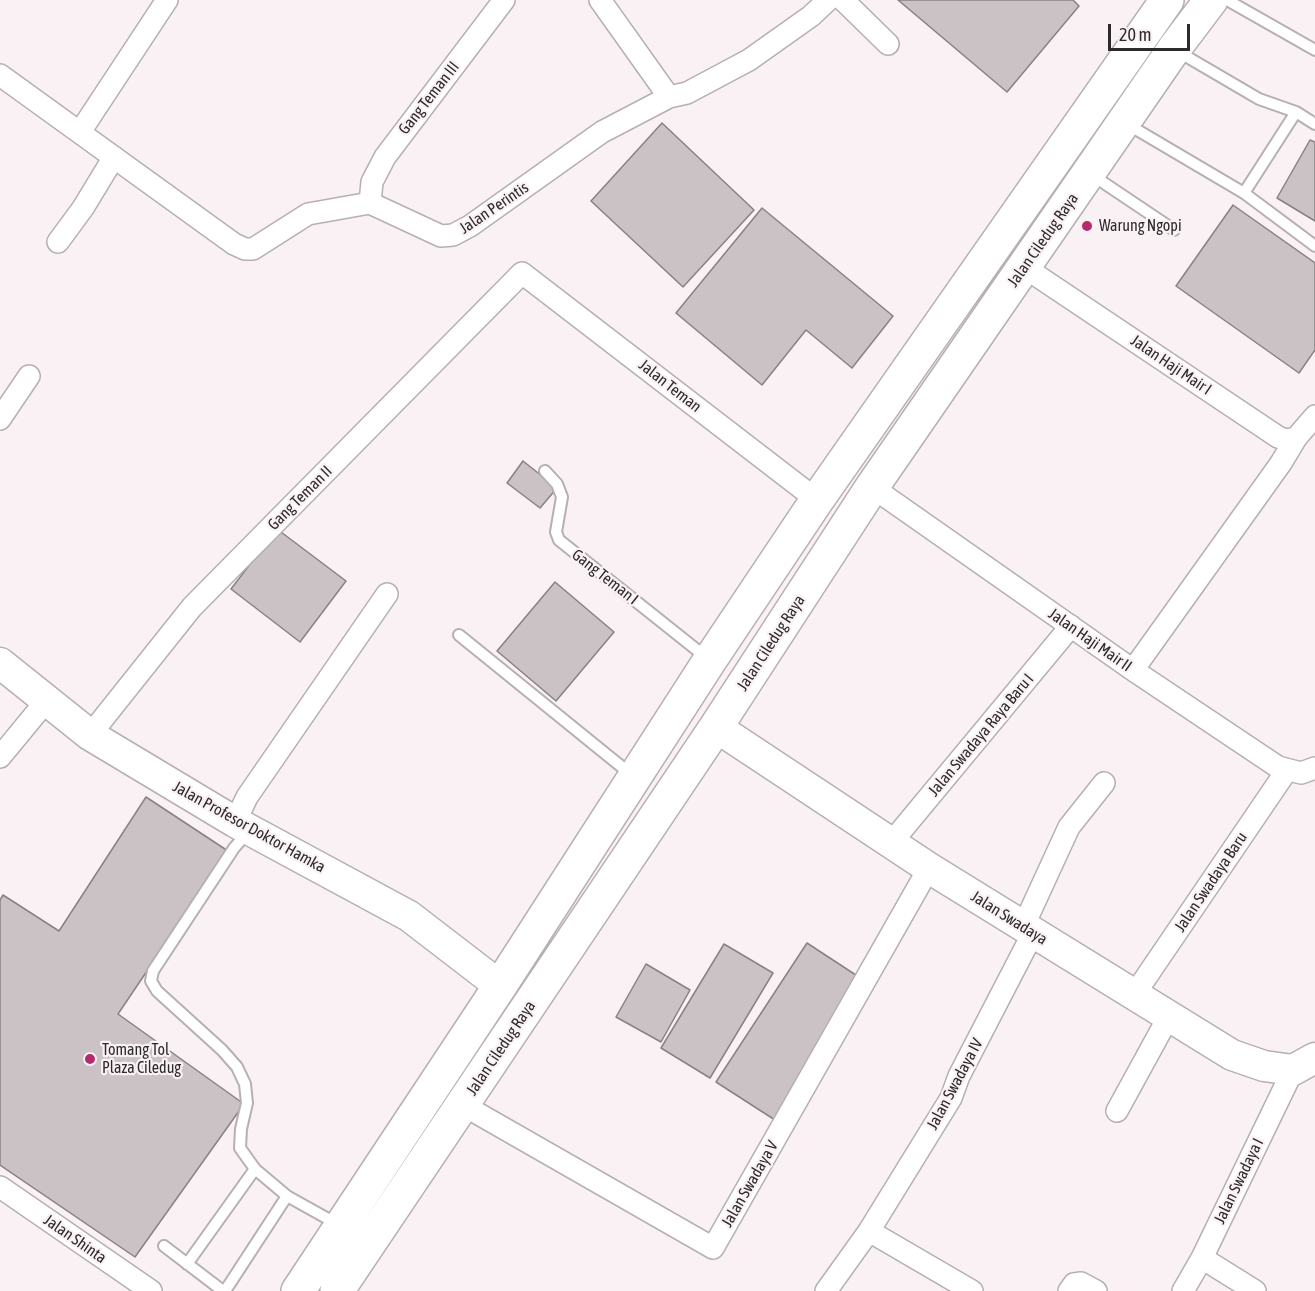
<!DOCTYPE html>
<html>
<head>
<meta charset="utf-8">
<style>
	body { margin:0 }
	#map { position:relative; width:1315px; height:1291px; overflow:hidden; background:#f9f1f3; font-family:"Asap Condensed",sans-serif }
	canvas { display:block }
	.scale { position:absolute; left:1108px; top:24px; width:82px; height:27px; box-sizing:border-box; border:3px solid #2d2a2b; border-top:0; padding-left:8px; font-size:18px; line-height:21px; white-space:nowrap; color:#2d2a2b; -webkit-text-stroke:4px #f9f1f3; paint-order:stroke }
</style>
</head>
<body>
<div id="map">
<canvas width="1315" height="1291"></canvas>
<div class="scale">20 m</div>
</div>
<script>
const g = document.querySelector('canvas').getContext('2d');
g.lineJoin = 'round';
function fill(path, color) {
  g.fillStyle = color;
  g.fill(path, 'evenodd');
}
function shape(rows) {
  const path = new Path2D();
  for (const r of rows) {
    path.moveTo(r[0], r[1]);
    for (let i = 2; i < r.length; i += 2) path.lineTo(r[i], r[i + 1]);
  }
  return path;
}
function strokePath(path, color, width, dash) {
  g.strokeStyle = color;
  g.lineWidth = width;
  g.lineCap = dash ? 'butt' : 'round';
  g.setLineDash(dash || []);
  g.stroke(path);
}
function write(font, color, halo, rows, align = 'center') {
  g.font = font + ' "Asap Condensed",sans-serif';
  g.lineWidth = 4.5;
  g.setLineDash([]);
  g.textBaseline = 'middle';
  g.strokeStyle = halo;
  g.fillStyle = color;
  for (const [text, x, y, turn = 0] of rows) {
    g.save();
    g.translate(x, y);
    g.rotate((+turn || 0) * Math.PI / 180);
    g.textAlign = isNaN(turn) ? turn : align;
    if (halo) g.strokeText(text, 0, 0);
    g.fillText(text, 0, 0);
    g.restore();
  }
}
const building = shape([
	[898,0,1073,0,1079,6,1007,92,898,0],
	[662,123,754,210,683,287,591,201,662,123],
	[1310,140,1315,142,1315,221,1277,198,1310,140],
	[1233,205,1315,263,1315,350,1299,373,1176,286,1233,205],
	[762,208,893,316,852,368,806,330,762,385,676,313,762,208],
	[523,461,557,488,540,508,507,483,523,461],
	[277,529,346,581,300,642,231,589,277,529],
	[555,582,614,632,556,701,497,651,555,582],
	[146,797,228,851,118,1014,244,1104,135,1257,0,1165,0,900,3,895,59,931,146,797],
	[807,943,865,981,775,1120,716,1082,807,943],
	[724,944,773,973,710,1078,661,1048,724,944],
	[646,964,690,990,661,1042,616,1017,646,964]
]);
const lane = shape([
	[1227,0,1315,50],
	[1177,51,1259,99,1296,112,1315,124],
	[1127,124,1244,193,1315,246],
	[1092,175,1174,230],
	[1244,193,1296,112],
	[545,471,557,484,562,497,556,532,559,540,707,658],
	[459,635,633,776],
	[248,832,234,848,153,971,151,981,157,991,222,1050,237,1067,245,1084,247,1103,241,1129,240,1148,255,1169,287,1196,339,1225],
	[164,1246,223,1291],
	[187,1264,255,1169],
	[225,1291,287,1196]
]);
const street = shape([
	[600,0,669,97],
	[843,0,888,44],
	[0,75,234,244,245,249,253,249,308,214,370,203,441,236,453,235,470,226,602,132,669,97,687,93,749,60,811,16,828,0],
	[80,132,167,0],
	[370,203,372,182,385,157,504,0],
	[58,242,83,208,114,157],
	[1024,267,1278,437,1286,440,1296,438,1315,416],
	[0,419,29,376],
	[872,487,1133,670,1278,767,1301,773,1315,768],
	[1133,670,1281,463,1296,438],
	[90,735,192,607,522,273,817,500],
	[0,757,47,700],
	[235,822,247,797,387,594],
	[891,843,1071,626],
	[1023,927,1069,827,1104,783],
	[1134,995,1287,770],
	[463,1105,713,1248,929,868],
	[1117,1111,1169,1016],
	[0,1187,151,1291],
	[869,1231,972,1291],
	[1202,1258,1255,1291],
	[826,1291,869,1231,951,1098,959,1076,1033,933],
	[1069,1291,1074,1284,1081,1283,1096,1291],
	[1183,1291,1202,1258,1293,1070]
]);
const secondary = shape([
	[0,663,90,735,235,822,409,916,500,986],
	[716,727,929,868,1232,1055,1264,1066,1293,1070,1315,1058]
]);
const primary = shape([
	[298,1291,500,986,710,660,817,500,1167,0],
	[337,1291,716,727,872,487,1174,49,1211,0]
]);
const markers = [
	[1087,226,6,"#b32b6e"],
	[90,1059,6,"#b32b6e"]
];
const streetNames = [
	["Gang Teman III",429,98,-52],
	["Jalan Perintis",494,208,-34],
	["Jalan Ciledug Raya",1043,240,-55],
	["Jalan Haji Mair I",1171,365,34],
	["Jalan Teman",670,386,38],
	["Gang Teman II",300,498,-45],
	["Gang Teman I",605,577,38],
	["Jalan Haji Mair II",1090,640,35],
	["Jalan Ciledug Raya",771,643,-57],
	["Jalan Swadaya Raya Baru I",981,735,-50],
	["Jalan Profesor Doktor Hamka",249,827,29],
	["Jalan Swadaya Baru",1211,882,-56],
	["Jalan Swadaya",1009,918,32],
	["Jalan Ciledug Raya",501,1048,-56],
	["Jalan Swadaya IV",955,1084,-62],
	["Jalan Swadaya I",1239,1181,-64],
	["Jalan Swadaya V",750,1184,-60],
	["Jalan Shinta",75,1239,35]
];
const poiNames = [
	["Warung Ngopi",1099,226],
	["Tomang Tol",102,1050],
	["Plaza Ciledug",102,1068]
];
fill(building, '#cac2c5');
strokePath(building, '#898284', 1.5);
strokePath(lane, '#b7afb2', 14);
strokePath(street, '#b7afb2', 24);
strokePath(secondary, '#b7afb2', 33);
strokePath(primary, '#b7afb2', 36);
strokePath(lane, '#fff', 10);
strokePath(street, '#fff', 21);
strokePath(secondary, '#fff', 30);
strokePath(primary, '#fff', 33);
for (const [x, y, r, color] of markers) {
  const dot = new Path2D();
  dot.arc(x, y, r, 0, 2 * Math.PI);
  g.fillStyle = color;
  g.fill(dot);
  strokePath(dot, '#f9f1f3', 2);
}
write('16px', '#2d2a2b', '#f9f1f3', streetNames);
write('16px', '#2d2a2b', '#f9f1f3', poiNames, 'left');
</script>
</body>
</html>
